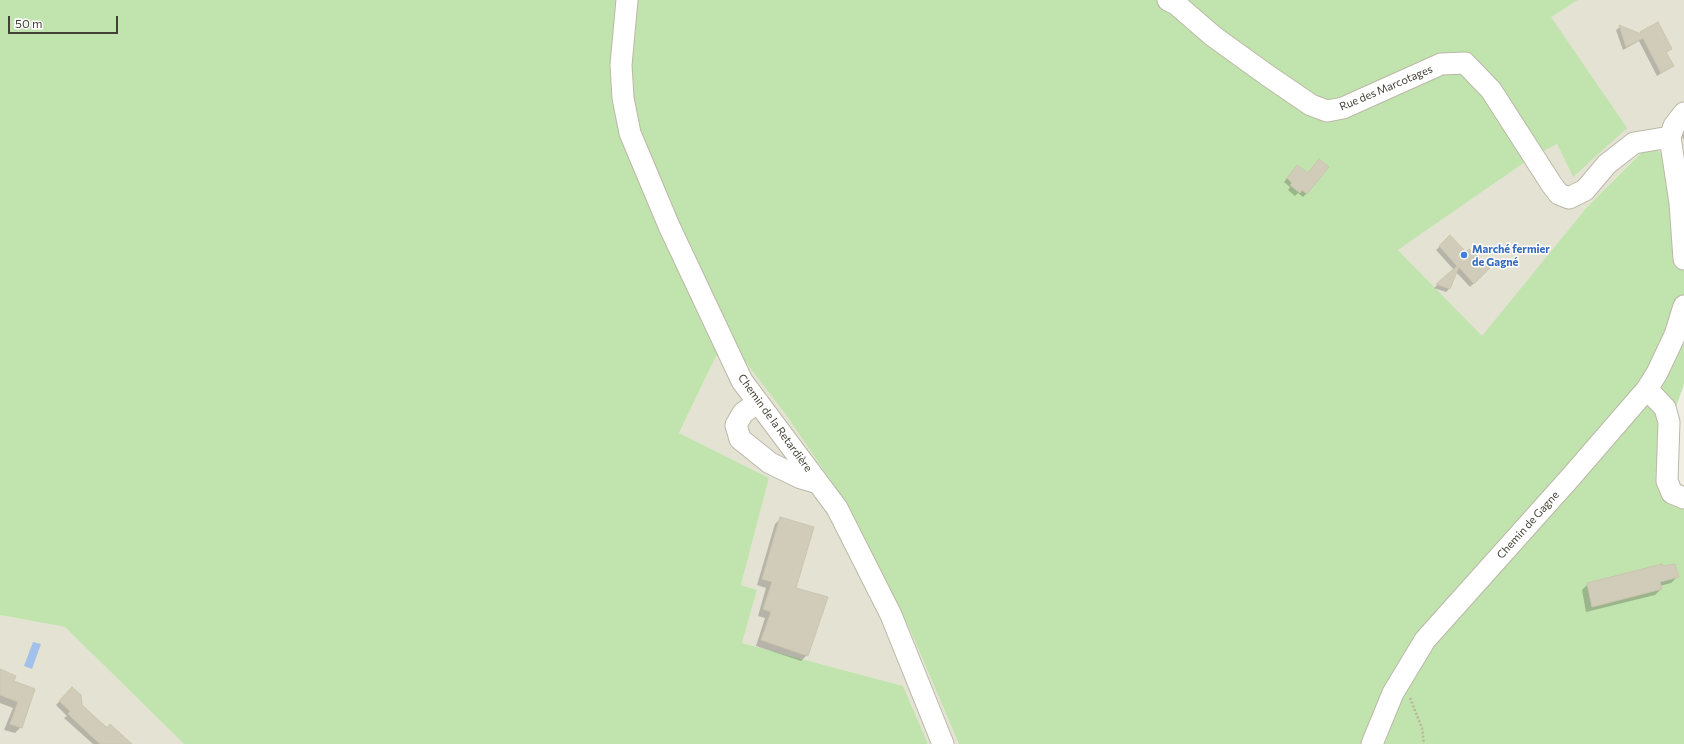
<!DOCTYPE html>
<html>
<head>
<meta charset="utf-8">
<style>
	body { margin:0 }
	#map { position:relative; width:1684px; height:744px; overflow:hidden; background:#f1efe4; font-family:Commissioner,sans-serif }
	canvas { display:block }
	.scale { position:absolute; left:8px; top:16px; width:110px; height:18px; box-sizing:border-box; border:2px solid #423f34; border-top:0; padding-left:5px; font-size:12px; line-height:14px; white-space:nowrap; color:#423f34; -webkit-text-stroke:3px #fff; paint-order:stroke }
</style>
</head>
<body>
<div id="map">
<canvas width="1684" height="744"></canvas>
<div class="scale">50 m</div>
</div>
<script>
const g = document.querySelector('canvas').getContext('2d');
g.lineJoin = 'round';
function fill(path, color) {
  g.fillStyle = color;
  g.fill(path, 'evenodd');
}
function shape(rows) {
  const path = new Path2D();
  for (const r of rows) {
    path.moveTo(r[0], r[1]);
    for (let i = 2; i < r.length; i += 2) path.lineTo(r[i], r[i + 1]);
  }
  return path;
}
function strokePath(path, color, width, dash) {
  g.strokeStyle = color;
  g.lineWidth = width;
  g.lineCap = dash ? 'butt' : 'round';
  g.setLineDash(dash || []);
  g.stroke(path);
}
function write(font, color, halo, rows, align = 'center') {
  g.font = font + ' Commissioner,sans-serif';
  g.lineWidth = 3;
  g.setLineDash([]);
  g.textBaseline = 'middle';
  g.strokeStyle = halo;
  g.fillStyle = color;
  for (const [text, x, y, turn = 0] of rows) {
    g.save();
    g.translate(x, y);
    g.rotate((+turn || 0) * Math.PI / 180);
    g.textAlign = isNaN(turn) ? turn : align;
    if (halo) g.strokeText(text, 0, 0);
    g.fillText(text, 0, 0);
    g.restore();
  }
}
const residential = shape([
	[1578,0,1684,0,1684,233,1648,145,1587,207,1482,337,1398,250,1528,160,1557,144,1573,177,1551,16],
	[716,356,744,360,786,415,846,503,911,632,959,744,928,744,903,686,742,643,757,590,741,585,769,478,679,433],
	[0,615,65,627,184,744,0,744]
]);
const green = shape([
	[0,0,1578,0,1551,17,1627,128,1573,177,1557,144,1528,160,1398,250,1482,336,1587,207,1649,145,1663,155,1684,233,1684,384,1676,407,1674,484,1684,488,1684,744,959,744,911,632,846,503,786,415,744,360,716,356,679,433,769,478,741,585,757,590,742,643,903,686,928,744,184,744,65,627,0,615]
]);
const water = shape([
	[33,642,41,644,32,669,24,666]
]);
const shadow = shape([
	[1657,24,1671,49,1666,53,1672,66,1657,76,1639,41,1623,50,1616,30,1620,27,1639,34],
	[1684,133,1684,140,1682,136],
	[1319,160,1307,193,1303,197,1298,193,1295,196,1288,190,1290,187,1284,182,1293,170,1307,174],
	[1450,237,1466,253,1489,268,1470,287,1456,272,1449,289,1446,292,1434,288,1454,270,1436,250],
	[781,518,807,655,801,661,756,646,765,618,758,616,766,588,757,585,775,524],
	[1677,577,1671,583,1660,586,1661,589,1655,595,1586,612,1582,590,1588,584],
	[0,670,13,682,34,689,21,727,15,733,4,730,13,708,0,703],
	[68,692,81,705,126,744,93,744,64,718,67,716,56,705]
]);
const building = shape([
	[1658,22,1672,49,1666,52,1674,66,1661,73,1643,38,1626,47,1619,25,1641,34,1640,32,1658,22],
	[1319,159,1329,167,1307,194,1302,190,1300,193,1290,185,1292,183,1287,178,1297,165,1308,173,1319,159],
	[1450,235,1466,252,1469,249,1490,268,1474,284,1459,267,1450,289,1436,284,1457,266,1439,246,1450,235],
	[780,517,814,527,796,588,828,597,808,656,761,640,771,612,763,609,772,582,762,579,780,517],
	[1662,564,1663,566,1675,564,1679,577,1660,582,1662,589,1592,607,1587,583,1662,564],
	[0,669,16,676,14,681,35,689,22,728,10,724,18,702,0,695,0,669],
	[72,687,81,695,82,705,107,728,110,724,132,744,100,744,68,714,70,711,59,701,72,687]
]);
const path = shape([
	[1410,698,1422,728,1424,744]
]);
const minor = shape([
	[627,0,621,65,623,98,630,133,669,226,742,381,837,508,891,615,943,744],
	[1168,0,1176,4,1213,36,1267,75,1311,105,1327,111,1343,108,1441,64,1465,63,1491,90,1552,185,1559,194,1569,198,1585,190,1607,164,1634,143,1670,137],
	[1684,113,1674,126,1670,137,1680,203,1684,259],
	[1647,389,1665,408,1669,422,1667,481,1672,493,1684,498],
	[758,402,743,413,736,425,740,439,770,463,801,478,818,483],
	[1372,744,1393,693,1425,640,1570,478,1647,389,1657,373,1675,335,1684,306]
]);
const markers = [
	[1464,255,4,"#3f7fe0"]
];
const streetNames = [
	["Rue des Marcotages",1386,88,-23],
	["Chemin de la Retardière",775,423,54],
	["Chemin de Gagne",1528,525,-48]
];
const shopNames = [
	["Marché fermier",1472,249],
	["de Gagné",1472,262]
];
fill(residential, '#e4e2d2');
fill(green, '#c1e3ae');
fill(water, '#a2c0eb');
fill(shadow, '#0003');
fill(building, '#d1ccba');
strokePath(building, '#ccc6ae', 1);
strokePath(minor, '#bbb8a7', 23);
strokePath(path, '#bcb699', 2.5, [2, 2]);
strokePath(minor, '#fff', 21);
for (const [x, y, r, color] of markers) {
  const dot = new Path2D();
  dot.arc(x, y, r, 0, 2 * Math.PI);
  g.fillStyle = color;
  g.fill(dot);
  strokePath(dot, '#fff', 1.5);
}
write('11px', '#423f34', '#fff', streetNames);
write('bold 11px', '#366cbe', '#fff', shopNames, 'left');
</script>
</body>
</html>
